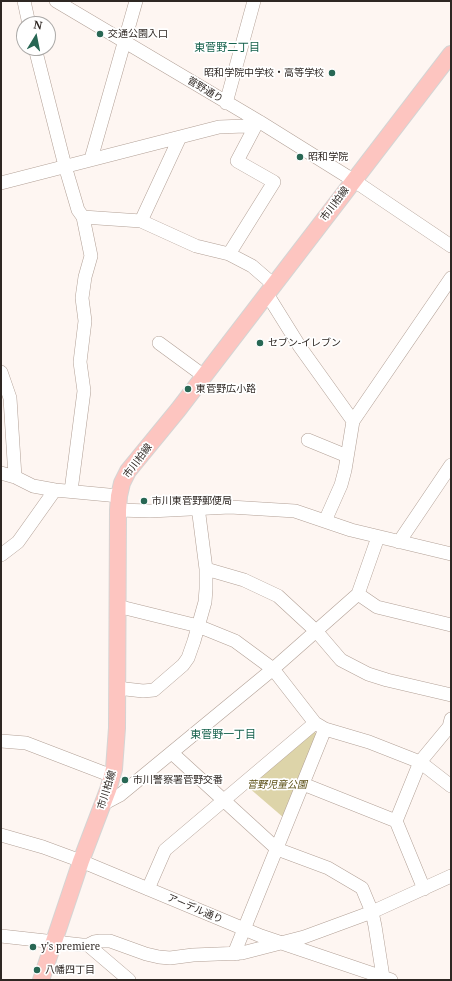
<!DOCTYPE html>
<html>
<head>
<meta charset="utf-8">
<style>
	body { margin:0 }
	#map { position:relative; width:452px; height:981px; overflow:hidden; background:#fef6f2; font-family:"Noto Serif",serif }
	canvas { display:block }
	.frame { position:absolute; inset:0; border:2px solid #2e2723; pointer-events:none }
	.north { position:absolute; left:16px; top:16px; width:40px; height:40px; box-sizing:border-box; background:#fff; border:1px solid #aba9a7; border-radius:50%; rotate:10deg; font-size:11px; font-weight:700; line-height:16px; text-align:center; color:#2e2723 }
	.north::after { content:''; display:block; margin:auto; width:14px; height:18px; background:#286754; clip-path:polygon(50% 0,100% 100%,50% 72%,0 100%) }
</style>
</head>
<body>
<div id="map">
<canvas width="452" height="981"></canvas>
<div class="frame"></div>
<div class="north">N</div>
</div>
<script>
const g = document.querySelector('canvas').getContext('2d');
g.lineJoin = 'round';
function fill(path, color) {
  g.fillStyle = color;
  g.fill(path, 'evenodd');
}
function shape(rows) {
  const path = new Path2D();
  for (const r of rows) {
    path.moveTo(r[0], r[1]);
    for (let i = 2; i < r.length; i += 2) path.lineTo(r[i], r[i + 1]);
  }
  return path;
}
function strokePath(path, color, width, dash) {
  g.strokeStyle = color;
  g.lineWidth = width;
  g.lineCap = dash ? 'butt' : 'round';
  g.setLineDash(dash || []);
  g.stroke(path);
}
function write(font, color, halo, rows, align = 'center') {
  g.font = font + ' "Noto Serif","Noto Sans JP",serif';
  g.lineWidth = 3.5;
  g.setLineDash([]);
  g.textBaseline = 'middle';
  g.strokeStyle = halo;
  g.fillStyle = color;
  for (const [text, x, y, turn = 0] of rows) {
    g.save();
    g.translate(x, y);
    g.rotate((+turn || 0) * Math.PI / 180);
    g.textAlign = isNaN(turn) ? turn : align;
    if (halo) g.strokeText(text, 0, 0);
    g.fillText(text, 0, 0);
    g.restore();
  }
}
const green = shape([
	[314,731,317,734,284,818,248,787]
]);
const minor = shape([
	[24,1,29,24],
	[56,1,260,122,353,180,451,246],
	[35,48,65,166,78,210,83,217,91,256,85,277,82,298,85,321,80,362,84,391,71,491],
	[226,103,254,1],
	[91,159,136,1],
	[1,183,219,127,245,126,260,122],
	[83,217,141,221,196,246,229,254,252,266,274,285],
	[141,221,180,137],
	[229,254,274,182,237,161,257,123],
	[267,294,300,347,353,421],
	[159,343,204,376],
	[1,372,10,398,15,477],
	[308,440,347,456],
	[1,473,15,477,33,486,55,490,119,496],
	[118,510,150,511,230,507,295,511,351,530,451,554],
	[325,521,341,485,345,470,353,421,451,278],
	[399,542,451,465],
	[1,555,18,542,55,490],
	[206,569,244,580,278,596,317,632,341,660,368,674,387,680,451,695],
	[358,594,377,607,451,625],
	[117,606,198,626,235,641,273,669,315,723,325,729,369,742,420,762,451,786],
	[117,688,143,691,154,690,183,665,188,658,194,641,205,602,206,589,206,569,198,507],
	[1,741,26,743,112,776],
	[172,753,277,849,328,868,362,888,372,912,375,926,383,977],
	[303,784,396,821,424,889],
	[103,804,120,795,273,669,358,594,378,537],
	[396,821,420,762,449,727,451,719],
	[1,835,43,847,81,861,261,936,391,980],
	[148,889,165,850,315,723],
	[1,936,82,945,88,945,94,942,100,941,110,941,146,954,159,957,170,958,193,955,242,953,304,937,372,912,451,876],
	[88,945,129,980],
	[237,954,236,949,325,729]
]);
const major = shape([
	[41,980,81,861,108,790,114,769,117,728,118,510,119,496,122,483,128,471,178,410,451,54]
]);
const markers = [
	[100,34,4,"#286754"],
	[332,73,4,"#286754"],
	[300,157,4,"#286754"],
	[260,343,4,"#286754"],
	[188,389,4,"#286754"],
	[144,501,4,"#286754"],
	[125,780,4,"#286754"],
	[33,947,4,"#286754"],
	[37,970,4,"#286754"]
];
const poiNames = [
	["交通公園入口",108,34],
	["昭和学院中学校・高等学校",324,73,"right"],
	["昭和学院",308,157],
	["セブン-イレブン",268,343],
	["東菅野広小路",196,389],
	["市川東菅野郵便局",152,501],
	["市川警察署菅野交番",133,780],
	["y's premiere",41,947],
	["八幡四丁目",45,970]
];
const streetNames = [
	["菅野通り",205,90,31],
	["市川柏線",335,204,-53],
	["市川柏線",138,461,-53],
	["市川柏線",107,790,-73],
	["アーデル通り",195,909,23]
];
const parkNames = [
	["菅野児童公園",277,785]
];
const neighbourhoodNames = [
	["東菅野二丁目",227,48],
	["東菅野一丁目",223,735]
];
fill(green, '#ddd4a9');
strokePath(minor, '#b2a096', 14);
strokePath(major, '#d5d4d3', 18);
strokePath(minor, '#fff', 13);
strokePath(major, '#fdc5c0', 16);
for (const [x, y, r, color] of markers) {
  const dot = new Path2D();
  dot.arc(x, y, r, 0, 2 * Math.PI);
  g.fillStyle = color;
  g.fill(dot);
  strokePath(dot, '#fff', 1.5);
}
write('10px', '#2e2723', '#fff', poiNames, 'left');
write('10px', '#2e2723', '#fff', streetNames);
write('italic 10px', '#5c5017', '#fff', parkNames);
write('11px', '#16624d', '#fff', neighbourhoodNames);
</script>
</body>
</html>
